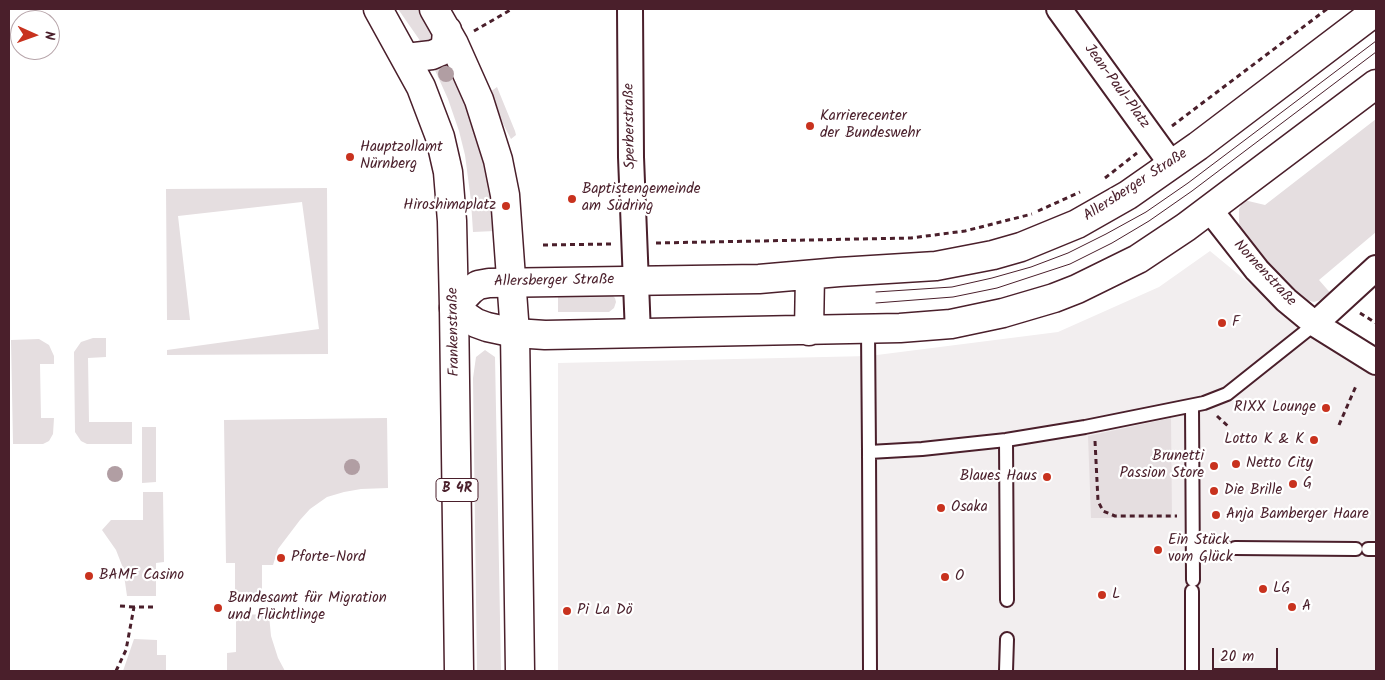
<!DOCTYPE html>
<html>
<head>
<meta charset="utf-8">
<style>
	body { margin:0 }
	#map { position:relative; width:1385px; height:680px; overflow:hidden; background:#fff; font-family:Kalam,sans-serif }
	canvas { display:block }
	.frame { position:absolute; inset:0; border:10px solid #4a1f2b; pointer-events:none }
	.north { position:absolute; left:10px; top:10px; width:50px; height:50px; box-sizing:border-box; background:#fff; border:1px solid #b7a5aa; border-radius:50%; rotate:92deg; font-size:14px; font-weight:700; line-height:20px; text-align:center; color:#4a1f2b }
	.north::after { content:''; display:block; margin:auto; width:18px; height:22px; background:#c8321e; clip-path:polygon(50% 0,100% 100%,50% 72%,0 100%) }
	.scale { position:absolute; left:1212px; top:648px; width:66px; height:22px; box-sizing:border-box; border:2px solid #4a1f2b; border-top:0; padding-left:6px; font-size:15px; line-height:18px; white-space:nowrap; color:#4a1f2b; -webkit-text-stroke:4px #fff; paint-order:stroke }
</style>
</head>
<body>
<div id="map">
<canvas width="1385" height="680"></canvas>
<div class="frame"></div>
<div class="north">N</div>
<div class="scale">20 m</div>
</div>
<script>
const g = document.querySelector('canvas').getContext('2d');
g.lineJoin = 'round';
function fill(path, color) {
  g.fillStyle = color;
  g.fill(path, 'evenodd');
}
function shape(rows) {
  const path = new Path2D();
  for (const r of rows) {
    path.moveTo(r[0], r[1]);
    for (let i = 2; i < r.length; i += 2) path.lineTo(r[i], r[i + 1]);
  }
  return path;
}
function strokePath(path, color, width, dash) {
  g.strokeStyle = color;
  g.lineWidth = width;
  g.lineCap = dash ? 'butt' : 'round';
  g.setLineDash(dash || []);
  g.stroke(path);
}
function write(font, color, halo, rows, align = 'center') {
  g.font = font + ' Kalam,sans-serif';
  g.lineWidth = 4.5;
  g.setLineDash([]);
  g.textBaseline = 'middle';
  g.strokeStyle = halo;
  g.fillStyle = color;
  for (const [text, x, y, turn = 0] of rows) {
    g.save();
    g.translate(x, y);
    g.rotate((+turn || 0) * Math.PI / 180);
    g.textAlign = isNaN(turn) ? turn : align;
    if (halo) g.strokeText(text, 0, 0);
    g.fillText(text, 0, 0);
    g.restore();
  }
}
const built = shape([
	[1210,251,1317,339,1376,376,1376,671,558,671,558,363,869,356,1058,332,1159,287]
]);
const green = shape([
	[398,9,420,9,432,29,434,39,425,44,421,42],
	[447,60,468,104,489,178,495,231,473,232,471,201,465,155,459,131,448,99,434,68],
	[497,87,515,131,516,135,511,139,500,118,490,92],
	[1376,119,1376,232,1319,280,1333,296,1314,302,1293,297,1244,236,1239,227,1239,209,1244,200,1265,205],
	[327,188,328,354,167,355,167,350,319,329,302,202,178,216,190,320,167,320,166,189],
	[558,293,610,293,615,298,616,302,614,308,609,312,558,312],
	[93,338,106,338,106,357,88,358,89,422,132,422,132,444,87,444,81,441,75,432,74,352,81,342],
	[39,339,49,345,54,356,54,364,40,364,41,418,54,418,53,434,49,441,43,444,13,444,11,340],
	[485,350,495,357,501,671,477,671,473,378,476,357],
	[387,418,388,488,361,489,344,492,327,497,310,509,300,520,278,549,273,565,262,565,262,591,235,599,235,563,226,563,224,420],
	[1171,418,1172,518,1091,518,1088,436],
	[142,427,156,427,156,482,142,483],
	[143,492,163,492,164,562,156,563,156,596,127,596,123,568,116,550,102,530,111,520,143,520],
	[236,614,269,615,271,636,278,658,285,671,227,671,227,653,236,652],
	[134,639,157,640,157,655,166,655,166,671,123,671]
]);
const path = shape([
	[474,31,512,9],
	[1172,126,1327,9],
	[1105,178,1137,153],
	[1038,211,1080,192],
	[656,243,911,238,965,231,1032,214],
	[543,245,612,244],
	[1360,313,1376,323],
	[1217,416,1230,428],
	[1339,425,1356,386],
	[1095,441,1098,501,1103,511,1115,516,1177,516],
	[120,606,134,607],
	[116,671,126,650,134,607,156,607]
]);
const service = shape([
	[868,330,869,452,922,449,1006,440,1085,427,1204,403,1227,394,1315,324],
	[1192,406,1193,580],
	[1006,440,1007,600],
	[869,452,870,671],
	[1194,548,1226,548],
	[1235,548,1356,549],
	[1368,549,1376,549],
	[1006,671,1007,639],
	[1192,671,1192,591]
]);
const minor = shape([
	[630,9,631,157,638,334],
	[1059,9,1172,165],
	[1210,210,1257,270,1286,300,1315,324,1376,362],
	[1315,324,1376,268]
]);
const secondary = shape([
	[1376,11,1198,146,1128,195,1077,224,1021,247,993,255,936,266,839,272,759,279,489,283,478,285,471,290,454,308,476,323,487,327,515,333,545,335,900,328,951,324,1003,313,1054,298,1077,289,1138,259,1186,227,1376,84],
	[809,331,810,275]
]);
const primary = shape([
	[378,9,421,87,440,137,448,172,452,221,454,308,459,671],
	[434,9,454,44,479,100,498,160,505,195,515,333,520,671],
	[406,58,432,55,439,52,443,49,446,43,447,30]
]);
const tram = shape([
	[876,292,952,287,992,278,1031,267,1068,253,1106,234,1146,212,1188,183,1376,41],
	[876,303,953,297,997,288,1070,264,1112,243,1149,221,1192,191,1376,52]
]);
const trees = [
	[446,74],
	[352,467],
	[115,474]
];
const markers = [
	[810,126,5,"#c8321e"],
	[350,157,5,"#c8321e"],
	[572,199,5,"#c8321e"],
	[506,206,5,"#c8321e"],
	[1222,323,5,"#c8321e"],
	[1326,408,5,"#c8321e"],
	[1314,440,5,"#c8321e"],
	[1236,464,5,"#c8321e"],
	[1214,466,5,"#c8321e"],
	[1047,477,5,"#c8321e"],
	[1293,484,5,"#c8321e"],
	[1214,491,5,"#c8321e"],
	[941,508,5,"#c8321e"],
	[1216,515,5,"#c8321e"],
	[1158,550,5,"#c8321e"],
	[281,558,5,"#c8321e"],
	[89,576,5,"#c8321e"],
	[945,577,5,"#c8321e"],
	[1263,589,5,"#c8321e"],
	[1102,595,5,"#c8321e"],
	[1292,607,5,"#c8321e"],
	[218,608,5,"#c8321e"],
	[567,611,5,"#c8321e"]
];
const shields = [
	[457,490,42]
];
const shieldNames = [
	["B 4R",457,490]
];
const streetNames = [
	["Jean-Paul-Platz",1116,87,54],
	["Sperberstraße",631,126,-91],
	["Allersberger Straße",1136,186,-33],
	["Nornenstraße",1264,274,47],
	["Allersberger Straße",554,282,-1],
	["Frankenstraße",455,332,-91]
];
const poiNames = [
	["Karrierecenter",820,117],
	["der Bundeswehr",820,134],
	["Hauptzollamt",360,148],
	["Nürnberg",360,165],
	["Baptistengemeinde",582,190],
	["am Südring",582,207],
	["Hiroshimaplatz",496,206,"right"],
	["F",1232,323],
	["RIXX Lounge",1316,408,"right"],
	["Lotto K & K",1304,440,"right"],
	["Brunetti",1204,457,"right"],
	["Passion Store",1204,474,"right"],
	["Netto City",1246,464],
	["Blaues Haus",1037,477,"right"],
	["G",1303,484],
	["Die Brille",1224,491],
	["Osaka",951,508],
	["Anja Bamberger Haare",1226,515],
	["Ein Stück",1168,541],
	["vom Glück",1168,558],
	["Pforte-Nord",291,558],
	["BAMF Casino",99,576],
	["O",955,577],
	["LG",1273,589],
	["L",1112,595],
	["Bundesamt für Migration",228,599],
	["und Flüchtlinge",228,616],
	["A",1302,607],
	["Pi La Dö",577,611]
];
fill(built, '#f2eeef');
fill(green, '#e5dee0');
strokePath(service, '#4a1f2b', 16);
strokePath(minor, '#4a1f2b', 28);
strokePath(secondary, '#4a1f2b', 31);
strokePath(primary, '#4a1f2b', 31);
strokePath(path, '#4a1f2b', 3, [5, 4]);
strokePath(service, '#fff', 12);
strokePath(minor, '#fff', 24);
strokePath(secondary, '#fff', 28);
strokePath(primary, '#fff', 28);
strokePath(tram, '#4a1f2b', 1);
g.fillStyle = '#b19ea3';
for (const [x, y] of trees) {
  g.beginPath();
  g.arc(x, y, 8, 0, 2 * Math.PI);
  g.fill();
}
for (const [x, y, r, color] of markers) {
  const dot = new Path2D();
  dot.arc(x, y, r, 0, 2 * Math.PI);
  g.fillStyle = color;
  g.fill(dot);
  strokePath(dot, '#fff', 2);
}
for (const [x, y, w] of shields) {
  const box = new Path2D();
  box.roundRect(x - w / 2, y - 11.5, w, 23, 4);
  g.fillStyle = '#fff';
  g.fill(box);
  strokePath(box, '#4a1f2b', 1);
}
write('bold 14px', '#4a1f2b', null, shieldNames);
write('15px', '#4a1f2b', '#fff', streetNames);
write('15px', '#4a1f2b', '#fff', poiNames, 'left');
</script>
</body>
</html>
